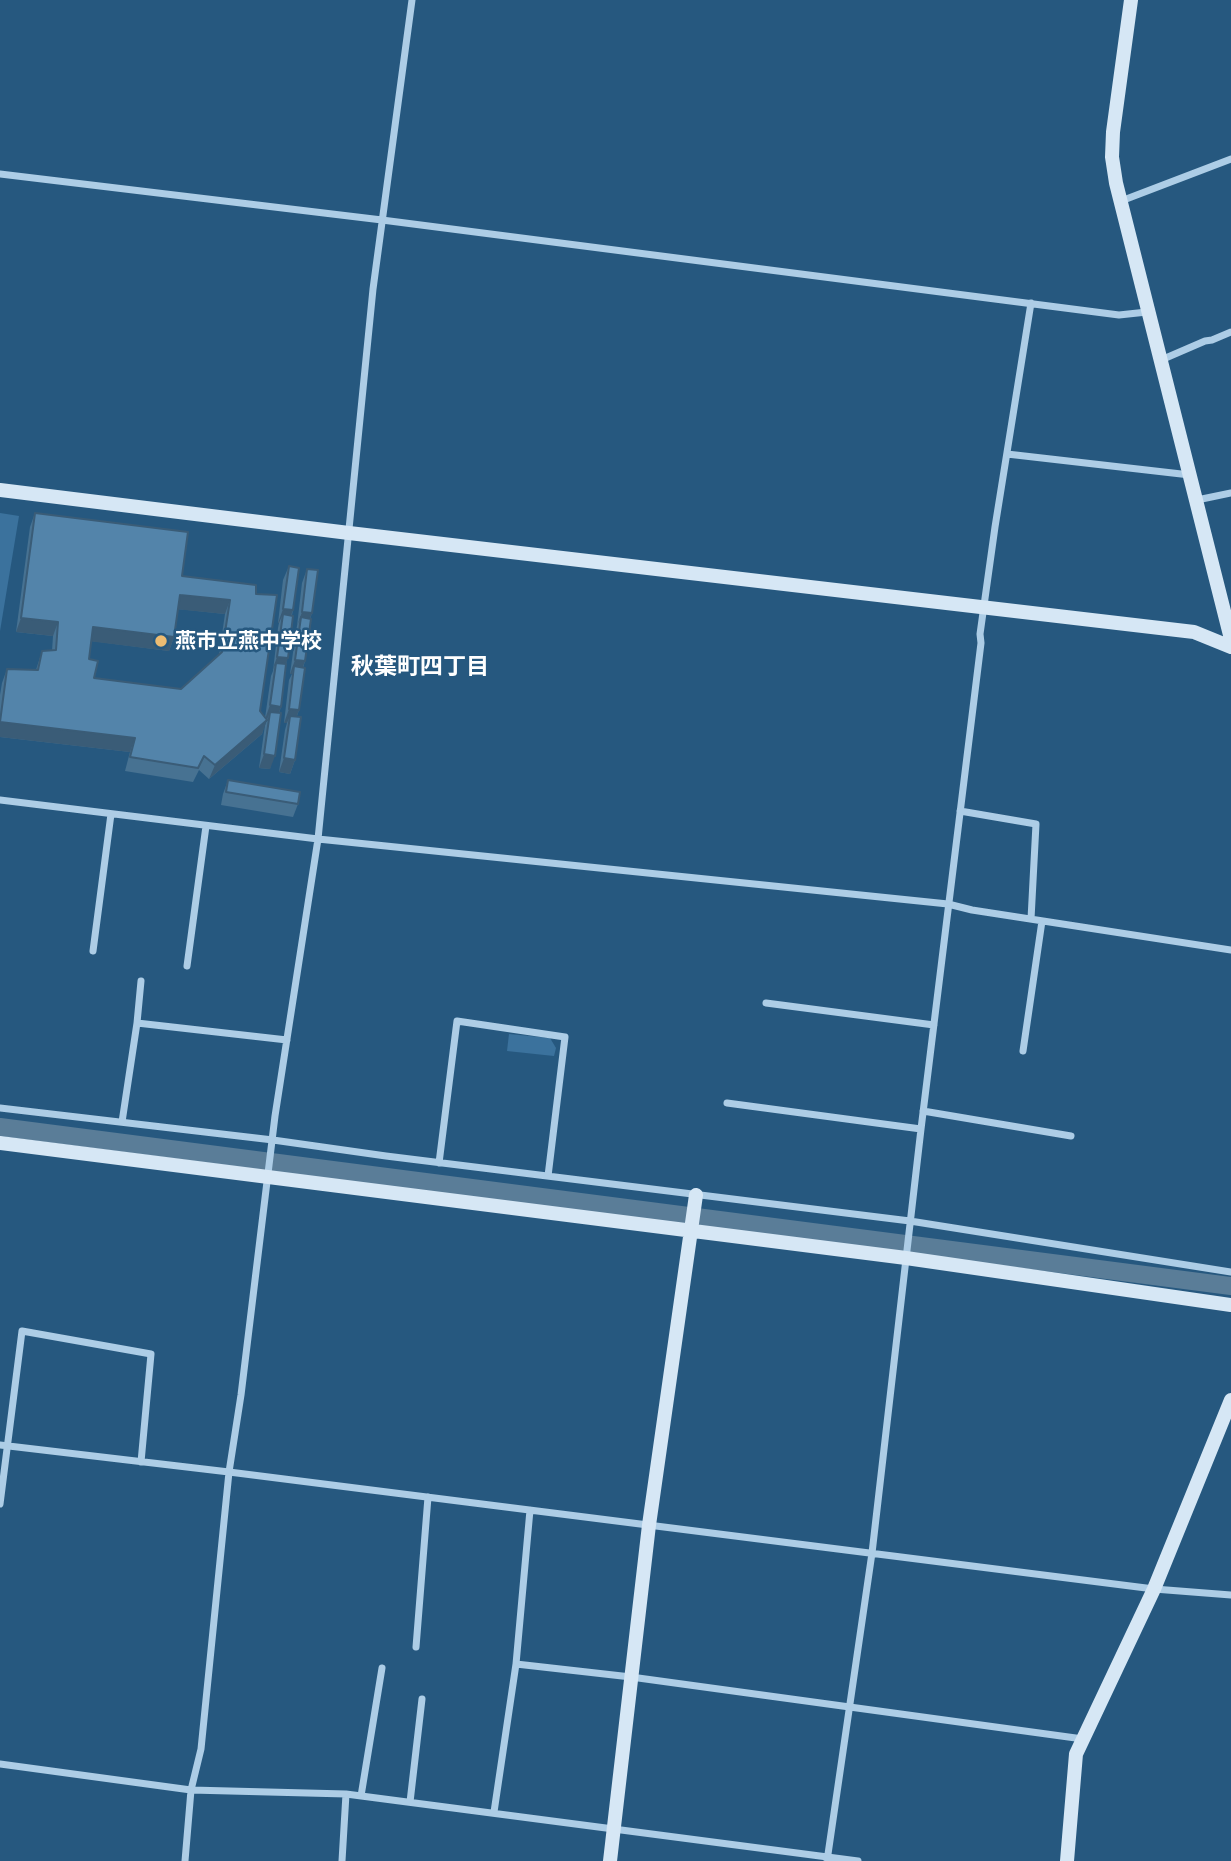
<!DOCTYPE html>
<html>
<head>
<meta charset="utf-8">
<style>
	body { margin:0 }
	canvas { display:block; background:#26587f }
</style>
</head>
<body>
<canvas width="1231" height="1861"></canvas>
<script>
const g = document.querySelector('canvas').getContext('2d');
g.lineJoin = 'round';
function fill(path, color) {
  g.fillStyle = color;
  g.fill(path, 'evenodd');
}
function shape(rows) {
  const path = new Path2D();
  for (const r of rows) {
    path.moveTo(r[0], r[1]);
    for (let i = 2; i < r.length; i += 2) path.lineTo(r[i], r[i + 1]);
  }
  return path;
}
function strokePath(path, color, width, dash) {
  g.strokeStyle = color;
  g.lineWidth = width;
  g.lineCap = dash ? 'butt' : 'round';
  g.setLineDash(dash || []);
  g.stroke(path);
}
function write(font, color, halo, rows, align = 'center') {
  g.font = font + ' "Golos Text","Noto Sans JP",sans-serif';
  g.lineWidth = 5;
  g.setLineDash([]);
  g.textBaseline = 'middle';
  g.strokeStyle = halo;
  g.fillStyle = color;
  for (const [text, x, y, turn = 0] of rows) {
    g.save();
    g.translate(x, y);
    g.rotate((+turn || 0) * Math.PI / 180);
    g.textAlign = isNaN(turn) ? turn : align;
    if (halo) g.strokeText(text, 0, 0);
    g.fillText(text, 0, 0);
    g.restore();
  }
}
const green = shape([
	[0,513,19,516,0,631],
	[509,1034,550,1038,556,1048,554,1056,507,1051]
]);
const canal = shape([
	[0,1127,1231,1286]
]);
const street = shape([
	[0,174,382,220,1119,315,1147,312],
	[1121,201,1231,159],
	[1161,360,1205,341,1212,340,1231,332],
	[1007,454,1190,475],
	[1197,500,1231,493],
	[0,800,318,839,948,904,972,910,1231,950],
	[960,811,1036,824,1031,919],
	[93,951,111,814],
	[187,966,206,826],
	[766,1003,934,1025],
	[137,1023,287,1040],
	[1023,1051,1042,921],
	[727,1103,921,1129],
	[0,1108,273,1140,386,1156,910,1221,1231,1272],
	[923,1111,1071,1136],
	[122,1122,137,1023,141,981],
	[439,1163,457,1021,565,1037,548,1176],
	[0,1445,229,1472,1154,1589,1231,1595],
	[0,1504,22,1331,151,1354,141,1462],
	[416,1647,428,1497],
	[516,1664,530,1510],
	[0,1764,191,1790,346,1794,858,1861],
	[361,1796,382,1668],
	[410,1802,422,1699],
	[494,1812,516,1664,631,1677,1083,1739],
	[185,1861,191,1790,201,1749,229,1472,241,1395,275,1116,318,839,373,289,412,0],
	[342,1861,346,1794],
	[827,1861,872,1553,921,1129,981,643,980,634,995,527,1031,303]
]);
const secondary = shape([
	[1131,0,1113,132,1112,157,1116,183,1231,639],
	[0,490,349,533,1194,632,1231,647],
	[0,1143,906,1258,1231,1305],
	[610,1861,649,1525,696,1195],
	[1067,1861,1076,1754,1154,1589,1231,1400]
]);
const wall = shape([
	[35,513,182,576,256,594,260,711,265,718,271,676,273,671,278,628,279,623,278,623,283,580,289,566,293,610,292,615,281,707,279,713,270,769,259,768,265,725,267,720,266,719,262,734,209,779,199,770,193,782,125,771,130,752,0,737,0,695,2,683,7,669,36,670,42,651,52,651,53,636,16,632,30,527],
	[178,609,225,614,219,655,181,689,94,678,89,659,91,641,169,651,174,637],
	[307,569,312,613,310,619,305,661,303,668,299,710,297,716,295,760,290,774,279,772,285,730,287,723,284,723,289,680,292,674,290,674,296,631,297,626,302,583],
	[228,780,298,804,293,817,221,805,223,794]
]);
const shadedWall = shape([
	[180,595,230,600,225,614,175,609],
	[283,609,293,610,288,624,283,614,279,623,278,623],
	[302,612,312,613,307,627,301,617,297,626],
	[21,618,58,622,53,636,16,632],
	[93,627,174,637,169,651,88,641],
	[277,657,288,658,283,672,276,663,272,671],
	[295,660,305,661,300,675,294,666,292,674,290,674],
	[270,705,281,707,276,721,270,712,267,720,265,719],
	[289,709,299,710,294,724,290,716,287,723,284,723],
	[267,720,262,734,209,779,215,765],
	[0,722,135,738,130,752,0,737],
	[264,754,275,756,270,769,259,768],
	[284,758,295,760,290,774,279,772]
]);
const building = shape([
	[35,513,188,532,182,576,256,585,256,594,277,595,260,711,267,720,215,765,204,756,198,768,130,757,135,738,0,722,7,669,38,670,42,651,56,650,58,622,21,618,35,513],
	[180,595,230,600,222,652,181,689,94,678,98,661,89,659,93,627,174,637,180,595],
	[289,566,299,568,293,610,283,609,289,566],
	[307,569,318,570,312,613,302,612,307,569],
	[283,614,293,616,288,658,277,657,283,614],
	[301,617,311,619,305,661,295,660,301,617],
	[276,663,286,664,281,707,270,705,276,663],
	[294,666,305,668,299,710,289,709,294,666],
	[270,712,281,713,275,756,264,754,270,712],
	[290,716,301,717,295,760,284,758,290,716],
	[228,780,300,792,298,804,226,792,228,780]
]);
const markers = [
	[161,641,7,"#eebc72"]
];
const poiNames = [
	["燕市立燕中学校",175,641]
];
const neighbourhoodNames = [
	["秋葉町四丁目",420,667]
];
fill(green, '#3b729d');
strokePath(canal, '#5a7d98', 18);
strokePath(street, '#adcde6', 7);
strokePath(secondary, '#d6e7f5', 14);
fill(wall, '#477292');
fill(shadedWall, '#3a5c77');
fill(building, '#5384aa');
strokePath(building, '#3a5c77', 2);
for (const [x, y, r, color] of markers) {
  const dot = new Path2D();
  dot.arc(x, y, r, 0, 2 * Math.PI);
  g.fillStyle = color;
  g.fill(dot);
  strokePath(dot, '#26587f', 2.5);
}
write('bold 21px', '#fff', '#26587f', poiNames, 'left');
write('bold 23px', '#fff', '#26587f', neighbourhoodNames);
</script>
</body>
</html>
